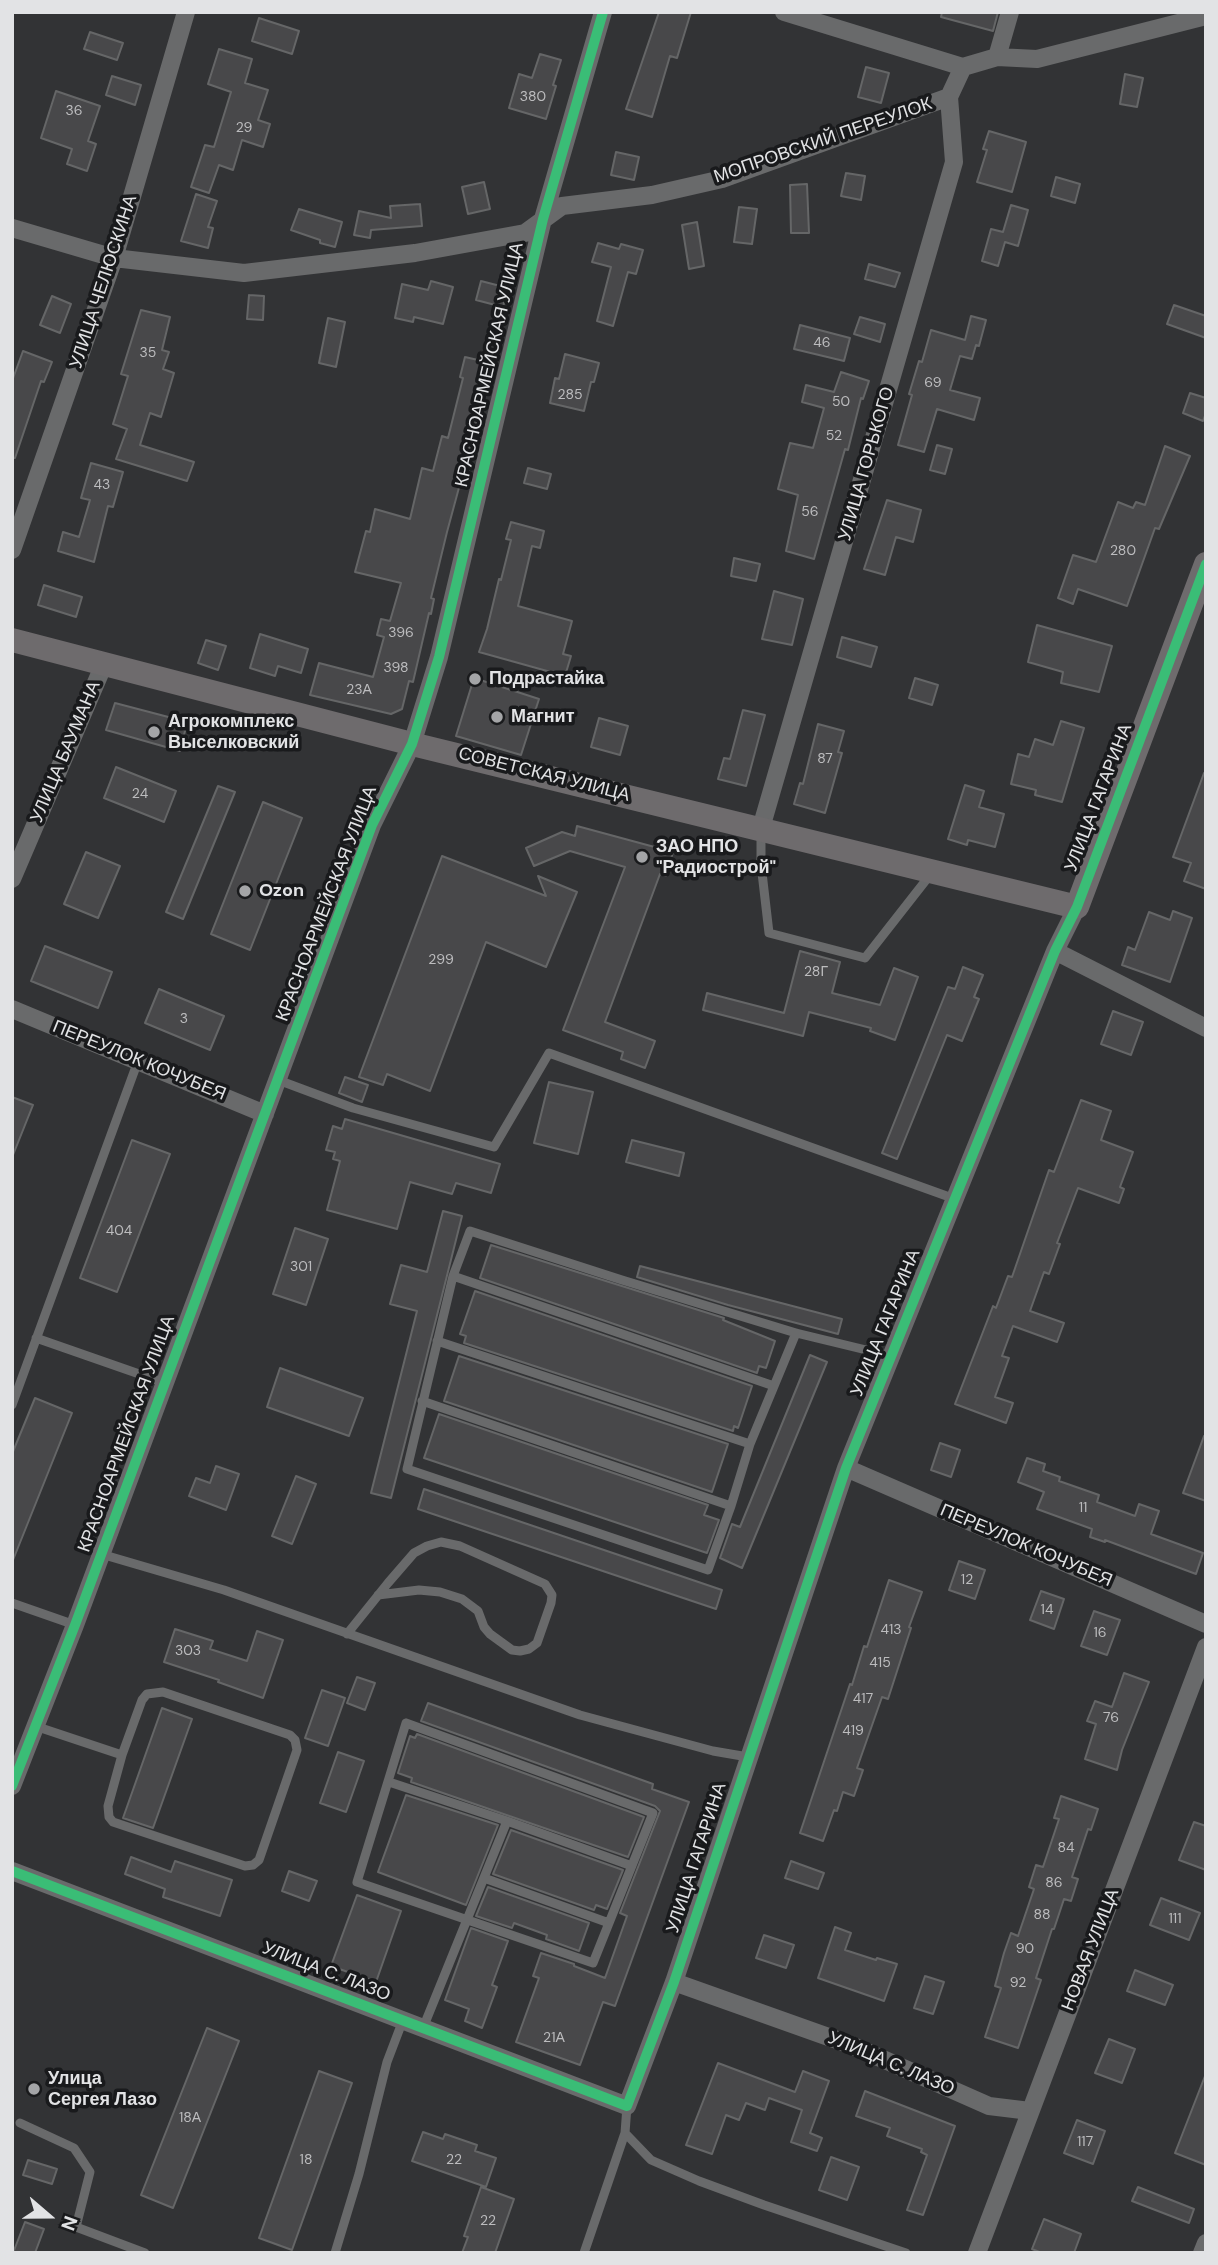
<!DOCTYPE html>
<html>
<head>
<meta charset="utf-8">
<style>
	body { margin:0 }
	#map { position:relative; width:1218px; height:2265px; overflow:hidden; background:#323335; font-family:"DM Sans",sans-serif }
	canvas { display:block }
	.frame { position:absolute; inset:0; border:14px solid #e2e3e5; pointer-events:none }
	.north { position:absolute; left:14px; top:2181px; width:70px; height:70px; -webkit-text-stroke:5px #191a1c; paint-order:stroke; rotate:110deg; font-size:19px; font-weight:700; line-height:28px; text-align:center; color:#e2e3e5 }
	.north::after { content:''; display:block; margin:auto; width:24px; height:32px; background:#e2e3e5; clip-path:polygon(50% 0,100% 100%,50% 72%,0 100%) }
</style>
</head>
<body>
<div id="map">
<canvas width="1218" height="2265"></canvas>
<div class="frame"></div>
<div class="north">N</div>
</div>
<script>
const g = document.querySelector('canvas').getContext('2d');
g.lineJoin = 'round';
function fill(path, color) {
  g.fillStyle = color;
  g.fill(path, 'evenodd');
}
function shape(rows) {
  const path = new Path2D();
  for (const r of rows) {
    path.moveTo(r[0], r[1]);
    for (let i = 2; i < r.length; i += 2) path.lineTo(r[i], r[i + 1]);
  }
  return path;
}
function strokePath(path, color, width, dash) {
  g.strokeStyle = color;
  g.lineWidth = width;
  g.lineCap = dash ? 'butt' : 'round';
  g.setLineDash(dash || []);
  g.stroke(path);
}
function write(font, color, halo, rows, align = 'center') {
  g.font = font + ' "DM Sans",sans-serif';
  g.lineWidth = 7;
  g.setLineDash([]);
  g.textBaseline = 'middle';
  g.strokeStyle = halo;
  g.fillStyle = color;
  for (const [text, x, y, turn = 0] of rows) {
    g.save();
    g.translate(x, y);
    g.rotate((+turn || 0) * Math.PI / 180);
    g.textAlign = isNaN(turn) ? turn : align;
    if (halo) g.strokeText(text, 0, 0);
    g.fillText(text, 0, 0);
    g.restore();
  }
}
const building = shape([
	[659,12,691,12,677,58,670,56,652,117,626,109,659,12],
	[942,12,998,12,993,31,941,17,942,12],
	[259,18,299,31,292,54,252,41,259,18],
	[90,32,123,43,117,60,84,49,90,32],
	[219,49,252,59,245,83,268,90,258,120,270,124,263,147,242,140,233,170,219,165,209,193,191,187,205,145,214,147,231,92,208,84,219,49],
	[540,54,561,60,553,85,556,86,546,119,509,108,519,74,532,78,540,54],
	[866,67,889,73,881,103,858,97,866,67],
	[1125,74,1143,78,1137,107,1120,104,1125,74],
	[112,76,141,85,135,105,106,95,112,76],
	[56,91,100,106,88,141,96,144,87,171,67,164,72,149,41,138,56,91],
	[989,131,1026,142,1012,192,977,182,987,150,983,149,989,131],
	[616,152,639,157,634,180,611,175,616,152],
	[846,173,865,176,861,200,841,196,846,173],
	[1056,177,1080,184,1075,203,1051,196,1056,177],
	[484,182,490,209,468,214,462,187,484,182],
	[807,184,809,233,791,233,790,185,807,184],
	[196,194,217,201,208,227,213,228,208,248,181,241,196,194],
	[420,204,422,226,371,230,370,238,354,235,359,211,391,218,390,206,420,204],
	[1011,205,1028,210,1018,246,1005,242,998,266,982,261,991,229,1003,232,1011,205],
	[739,207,757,209,752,244,734,242,739,207],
	[299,209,342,222,335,247,320,243,320,240,291,230,299,209],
	[697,222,704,266,689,269,682,225,697,222],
	[598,243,619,249,621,244,643,250,636,274,628,272,613,326,597,321,611,267,592,262,598,243],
	[869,264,900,273,895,287,865,279,869,264],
	[431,281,453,287,443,324,414,317,413,322,395,318,402,284,428,290,431,281],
	[481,281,508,288,503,307,476,300,481,281],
	[249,295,264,296,263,320,247,319,249,295],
	[52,296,71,304,60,333,40,325,52,296],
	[1174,305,1206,316,1206,338,1167,324,1174,305],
	[141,310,170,317,162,350,169,352,163,369,174,373,161,417,150,413,140,445,194,462,187,481,116,459,127,429,113,424,128,376,121,374,141,310],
	[971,316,986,320,979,346,976,345,972,359,960,356,950,390,980,398,974,420,937,409,924,452,898,445,912,395,909,394,919,361,922,362,931,330,965,340,971,316],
	[860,317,885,324,880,342,854,334,860,317],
	[328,318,345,322,336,367,319,363,328,318],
	[800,325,850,338,844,361,794,349,800,325],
	[23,351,52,362,44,382,41,381,15,458,12,458,12,381,23,351],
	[565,354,599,363,594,382,591,382,584,411,550,403,555,378,559,379,565,354],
	[465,357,491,363,486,384,482,383,473,420,477,421,447,532,431,598,434,599,431,614,429,613,413,682,409,681,402,709,391,714,310,695,319,663,373,677,384,637,377,635,381,619,390,621,401,583,355,572,366,531,370,532,375,509,410,519,422,468,433,471,442,436,448,438,463,378,460,377,465,357],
	[841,372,869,381,863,399,861,398,848,450,845,449,814,559,786,551,798,495,778,489,790,443,813,448,824,408,802,402,806,385,834,392,841,372],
	[1190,393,1206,398,1206,413,1203,421,1183,413,1190,393],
	[937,445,952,449,945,474,930,470,937,445],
	[1165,446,1190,456,1159,529,1155,528,1127,606,1078,589,1073,604,1058,598,1073,555,1096,562,1118,502,1133,508,1136,502,1145,505,1165,446],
	[91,463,123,472,113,507,108,506,94,562,58,551,63,532,79,537,90,500,81,498,91,463],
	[528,468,551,474,547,489,524,483,528,468],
	[887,500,921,510,913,542,896,537,885,575,864,569,887,500],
	[511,522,544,531,540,548,532,546,518,606,572,621,563,654,571,656,565,676,479,652,487,629,499,579,501,580,511,540,506,539,511,522],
	[734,558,760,564,756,581,731,576,734,558],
	[44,585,82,597,76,617,38,605,44,585],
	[774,591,803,599,792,645,762,639,774,591],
	[1037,625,1112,646,1099,692,1061,683,1063,672,1028,662,1037,625],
	[260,634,308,649,301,673,278,666,275,676,250,668,260,634],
	[842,637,877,647,871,667,837,657,842,637],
	[206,640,226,646,218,670,198,663,206,640],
	[474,678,539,699,521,755,456,736,474,678],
	[915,678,938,685,932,705,909,698,915,678],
	[115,703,176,719,185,731,180,751,106,730,115,703],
	[743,710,765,715,746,786,718,779,724,758,730,759,743,710],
	[599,718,628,726,620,755,591,747,599,718],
	[1061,721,1084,728,1062,802,1035,795,1036,790,1011,784,1018,754,1029,757,1035,739,1053,745,1061,721],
	[818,724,844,731,838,752,842,753,825,813,794,804,800,783,803,784,818,724],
	[116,767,176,791,164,822,104,798,116,767],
	[1204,773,1206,774,1206,889,1184,881,1191,863,1173,857,1204,773],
	[965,785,984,791,979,807,1004,814,995,847,968,840,967,845,948,839,965,785],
	[218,786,235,792,183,919,166,912,218,786],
	[263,802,302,818,250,950,211,934,263,802],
	[577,826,673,852,666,876,660,874,605,1022,655,1041,645,1068,621,1059,623,1052,563,1030,625,867,570,851,534,866,526,848,562,832,575,836,577,826],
	[86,852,120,866,98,918,64,904,86,852],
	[442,856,546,896,538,876,577,892,546,967,486,942,430,1091,387,1074,383,1085,359,1077,442,856],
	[1173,911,1192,918,1170,982,1122,965,1128,947,1135,950,1149,912,1170,920,1173,911],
	[45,946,112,972,98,1008,31,981,45,946],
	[800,951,840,962,832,993,880,1005,894,968,918,977,895,1040,870,1031,871,1028,809,1012,803,1036,703,1010,707,993,784,1013,800,951],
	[963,967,983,975,974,997,979,999,962,1041,947,1035,897,1159,882,1153,948,987,955,989,963,967],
	[159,989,224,1016,210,1050,145,1023,159,989],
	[1113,1011,1143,1022,1131,1055,1101,1044,1113,1011],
	[345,1077,368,1085,362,1102,339,1093,345,1077],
	[549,1082,593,1092,578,1154,534,1143,549,1082],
	[12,1097,33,1105,13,1155,12,1155,12,1097],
	[1081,1100,1111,1111,1101,1140,1133,1152,1120,1187,1124,1189,1119,1203,1078,1188,1057,1243,1060,1244,1049,1274,1044,1272,1030,1311,1064,1323,1057,1342,1013,1326,1002,1356,1009,1358,995,1397,1013,1403,1006,1423,955,1404,993,1306,996,1308,1008,1276,1012,1277,1049,1170,1054,1172,1081,1100],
	[345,1119,500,1164,491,1193,456,1183,452,1194,410,1182,397,1229,327,1210,340,1161,333,1159,335,1152,326,1150,333,1126,342,1129,345,1119],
	[132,1140,170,1154,117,1292,80,1278,132,1140],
	[632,1140,684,1153,679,1176,626,1162,632,1140],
	[443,1211,462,1216,391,1498,371,1493,417,1311,390,1304,401,1265,427,1272,443,1211],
	[295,1228,328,1239,306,1305,273,1294,295,1228],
	[491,1245,724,1318,723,1320,775,1341,766,1368,759,1366,757,1373,480,1278,491,1245],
	[640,1266,842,1319,838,1334,728,1305,637,1277,640,1266],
	[475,1291,752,1386,738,1428,734,1426,733,1431,464,1343,466,1336,460,1334,475,1291],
	[810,1355,827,1362,742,1568,720,1558,732,1524,740,1527,810,1355],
	[459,1356,728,1444,712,1492,444,1401,459,1356],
	[280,1368,363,1398,349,1436,267,1407,280,1368],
	[35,1398,72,1413,13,1560,12,1454,35,1398],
	[439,1414,708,1505,704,1515,719,1520,707,1553,424,1458,439,1414],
	[1204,1436,1206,1436,1206,1501,1183,1493,1204,1436],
	[940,1443,960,1450,951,1477,931,1470,940,1443],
	[1027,1458,1045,1464,1043,1471,1060,1477,1059,1481,1099,1495,1097,1502,1135,1516,1139,1504,1159,1511,1151,1534,1203,1553,1196,1574,1105,1540,1105,1542,1090,1537,1092,1529,1037,1509,1044,1492,1018,1482,1027,1458],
	[216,1466,239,1474,226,1510,189,1496,196,1478,210,1483,216,1466],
	[296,1476,316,1484,292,1544,272,1536,296,1476],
	[424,1489,722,1590,716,1609,418,1509,424,1489],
	[959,1561,985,1570,975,1599,949,1590,959,1561],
	[889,1580,922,1592,909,1627,911,1628,888,1699,882,1697,857,1768,863,1770,854,1796,843,1792,837,1811,834,1810,823,1841,800,1833,850,1684,852,1685,864,1646,867,1647,889,1580],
	[1041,1591,1064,1599,1054,1629,1030,1620,1041,1591],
	[1094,1611,1120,1620,1107,1655,1081,1646,1094,1611],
	[175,1629,213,1641,210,1649,247,1661,257,1631,283,1640,263,1698,218,1682,219,1680,164,1662,175,1629],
	[1124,1673,1149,1682,1122,1750,1117,1770,1085,1759,1096,1724,1087,1721,1095,1701,1112,1707,1124,1673],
	[357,1677,375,1683,365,1710,347,1703,357,1677],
	[322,1690,345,1698,328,1746,305,1738,322,1690],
	[428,1703,653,1784,652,1789,689,1802,615,2006,603,2002,580,2065,516,2042,539,1978,533,1976,541,1953,574,1964,574,1966,605,1978,627,1916,620,1913,660,1811,655,1806,421,1721,428,1703],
	[162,1708,192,1719,153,1828,123,1818,162,1708],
	[417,1734,644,1817,628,1857,411,1782,412,1778,398,1773,410,1736,415,1738,417,1734],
	[338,1752,364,1761,346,1812,320,1803,338,1752],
	[406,1795,498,1825,466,1905,378,1872,406,1795],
	[1061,1796,1098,1809,1091,1830,1088,1829,1072,1877,1078,1879,1071,1901,1064,1899,1054,1929,1052,1929,1036,1978,1041,1980,1018,2048,985,2037,1001,1988,995,1986,1004,1953,1011,1933,1018,1936,1034,1889,1029,1887,1036,1865,1043,1867,1059,1819,1054,1818,1061,1796],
	[1194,1822,1206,1826,1206,1870,1179,1860,1194,1822],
	[511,1830,623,1870,607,1909,596,1905,594,1910,493,1874,511,1830],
	[131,1857,171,1872,175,1861,232,1880,220,1916,163,1897,165,1889,125,1874,131,1857],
	[791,1861,824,1873,818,1889,785,1878,791,1861],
	[289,1871,317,1881,309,1901,282,1891,289,1871],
	[488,1887,589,1923,579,1951,546,1939,547,1935,514,1923,512,1928,476,1916,488,1887],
	[357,1895,401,1911,376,1982,331,1966,357,1895],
	[1161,1898,1200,1913,1189,1940,1150,1925,1161,1898],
	[835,1927,851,1933,845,1950,876,1960,877,1958,897,1964,884,2001,818,1978,835,1927],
	[471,1928,508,1941,492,1985,497,1987,482,2028,465,2021,469,2009,445,2000,471,1928],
	[764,1935,794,1945,786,1968,756,1958,764,1935],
	[1135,1970,1173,1985,1165,2005,1127,1991,1135,1970],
	[925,1976,944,1982,933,2014,914,2008,925,1976],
	[207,2028,239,2041,173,2208,141,2195,207,2028],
	[1109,2039,1135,2049,1122,2083,1095,2073,1109,2039],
	[718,2063,795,2092,803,2071,829,2081,810,2133,822,2138,817,2151,791,2142,802,2110,769,2098,765,2110,746,2103,739,2120,726,2115,712,2154,686,2145,718,2063],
	[319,2071,352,2083,292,2250,259,2238,319,2071],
	[1205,2076,1206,2076,1206,2165,1175,2153,1205,2076],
	[865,2091,955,2126,923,2215,907,2210,927,2155,921,2152,922,2149,887,2136,890,2128,856,2116,865,2091],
	[1077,2120,1105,2131,1093,2164,1064,2153,1077,2120],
	[423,2132,443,2139,445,2134,477,2145,475,2151,496,2158,486,2187,412,2161,423,2132],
	[831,2157,859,2167,847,2200,819,2190,831,2157],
	[28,2160,57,2169,52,2184,23,2175,28,2160],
	[481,2187,514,2199,495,2253,462,2253,468,2237,464,2236,481,2187],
	[1138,2187,1194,2209,1189,2223,1132,2201,1138,2187],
	[1044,2219,1081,2234,1074,2253,1042,2253,1032,2249,1044,2219],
	[25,2222,44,2229,35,2253,13,2253,25,2222]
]);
const lane = shape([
	[761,833,761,864,769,933,865,958,930,875],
	[278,1080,353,1108,494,1147,549,1053,955,1199],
	[453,1276,774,1386],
	[796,1333,750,1444,731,1506,708,1570,407,1469,453,1276,470,1231,622,1280,796,1333,891,1356],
	[36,1338,165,1383],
	[437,1341,750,1444],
	[422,1401,731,1506],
	[12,1405,138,1061],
	[101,1554,224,1590,580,1715,713,1751,748,1757],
	[12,1603,75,1625],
	[347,1634,388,1583,414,1553,427,1546,441,1542,460,1546,545,1584,552,1595,551,1603,537,1643,529,1649,520,1651,512,1650,490,1634,484,1627,478,1611,462,1599,440,1592,419,1590,378,1595],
	[406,1723,653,1813,593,1963,357,1882,406,1723],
	[35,1726,122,1755,142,1700,147,1694,163,1692,290,1735,295,1740,297,1750,259,1860,253,1865,245,1866,113,1822,109,1817,108,1806,122,1755],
	[389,1782,507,1821,632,1866],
	[484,1878,609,1923],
	[423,2028,507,1821],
	[627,2106,625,2133,651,2160,699,2181,764,2205,906,2253],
	[20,2123,74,2148,90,2172,76,2227,145,2253],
	[335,2253,359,2174,387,2062,403,2020],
	[584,2253,625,2133]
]);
const street = shape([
	[784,12,963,67],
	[997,57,1010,12],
	[12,228,114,258,244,273,415,253,525,233,562,206,652,195,722,179,949,97,963,67,997,57,1037,59,1206,16],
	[12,550,114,258,186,12],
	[761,828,954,162,949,97],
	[12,879,104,664],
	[1055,951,1206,1028],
	[12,1009,265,1114],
	[846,1468,1206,1624],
	[12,1786,75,1625,372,825,412,744,439,657,543,219,603,12],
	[12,1871,627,2106,674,1982,846,1468,1055,951,1077,907],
	[674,1982,851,2045,989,2106,1030,2111],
	[977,2253,1206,1647],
	[1202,2253,1206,2243]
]);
const secondary = shape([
	[12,640,412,744,1077,907,1206,564]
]);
const cycleway = shape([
	[12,1786,75,1625,372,825,412,744,439,657,543,219,603,12],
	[12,1871,627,2106,674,1982,846,1468,1055,951,1077,907,1206,564]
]);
const markers = [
	[475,679,7,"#a4a5a7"],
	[497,717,7,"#a4a5a7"],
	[154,732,7,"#a4a5a7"],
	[642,857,7,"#a4a5a7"],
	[245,891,7,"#a4a5a7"],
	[34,2089,7,"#a4a5a7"]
];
const numberNames = [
	["380",533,97],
	["36",74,111],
	["29",244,128],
	["46",822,343],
	["35",148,353],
	["69",933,383],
	["285",570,395],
	["50",841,402],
	["52",834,436],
	["43",102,485],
	["56",810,512],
	["280",1123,551],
	["396",401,633],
	["398",396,668],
	["23А",359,690],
	["87",825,759],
	["24",140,794],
	["299",441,960],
	["28Г",816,972],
	["3",184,1019],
	["404",119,1231],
	["301",301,1267],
	["11",1083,1508],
	["12",967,1580],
	["14",1047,1610],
	["413",891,1630],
	["16",1100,1633],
	["303",188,1651],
	["415",880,1663],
	["417",863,1699],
	["76",1111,1718],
	["419",853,1731],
	["84",1066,1848],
	["86",1054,1883],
	["88",1042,1915],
	["111",1175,1919],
	["90",1025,1949],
	["92",1018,1983],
	["21А",554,2038],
	["18А",190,2118],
	["117",1085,2142],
	["18",306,2160],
	["22",454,2160],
	["22",488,2221]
];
const streetNames = [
	["МОПРОВСКИЙ ПЕРЕУЛОК",823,141,-19],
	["УЛИЦА ЧЕЛЮСКИНА",104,282,-72],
	["КРАСНОАРМЕЙСКАЯ УЛИЦА",490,365,-77],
	["УЛИЦА ГОРЬКОГО",867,464,-74],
	["УЛИЦА БАУМАНА",66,752,-67],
	["СОВЕТСКАЯ УЛИЦА",544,775,14],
	["УЛИЦА ГАГАРИНА",1099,798,-69],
	["КРАСНОАРМЕЙСКАЯ УЛИЦА",327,904,-69],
	["ПЕРЕУЛОК КОЧУБЕЯ",139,1061,22],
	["УЛИЦА ГАГАРИНА",886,1323,-68],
	["КРАСНОАРМЕЙСКАЯ УЛИЦА",127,1434,-70],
	["ПЕРЕУЛОК КОЧУБЕЯ",1026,1546,23],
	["УЛИЦА ГАГАРИНА",697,1858,-72],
	["НОВАЯ УЛИЦА",1091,1950,-69],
	["УЛИЦА С. ЛАЗО",326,1972,21],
	["УЛИЦА С. ЛАЗО",891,2064,23]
];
const poiNames = [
	["Подрастайка",489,679],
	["Магнит",511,717],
	["Агрокомплекс",168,722],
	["Выселковский",168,743],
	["ЗАО НПО",656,847],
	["\"Радиострой\"",656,868],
	["Ozon",259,891],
	["Улица",48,2079],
	["Сергея Лазо",48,2100]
];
fill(building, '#48484a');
strokePath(building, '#656667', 2);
strokePath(lane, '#696a6b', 9);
strokePath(street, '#696a6b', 18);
strokePath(secondary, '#6e6b6d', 24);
strokePath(cycleway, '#3abd76', 10);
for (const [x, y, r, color] of markers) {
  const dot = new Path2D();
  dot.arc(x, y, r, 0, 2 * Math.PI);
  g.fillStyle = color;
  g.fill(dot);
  strokePath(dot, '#191a1c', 2.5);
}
write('14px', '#bcbcbe', null, numberNames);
write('18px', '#e2e3e5', '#191a1c', streetNames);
write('bold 18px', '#e2e3e5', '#191a1c', poiNames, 'left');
</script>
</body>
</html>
